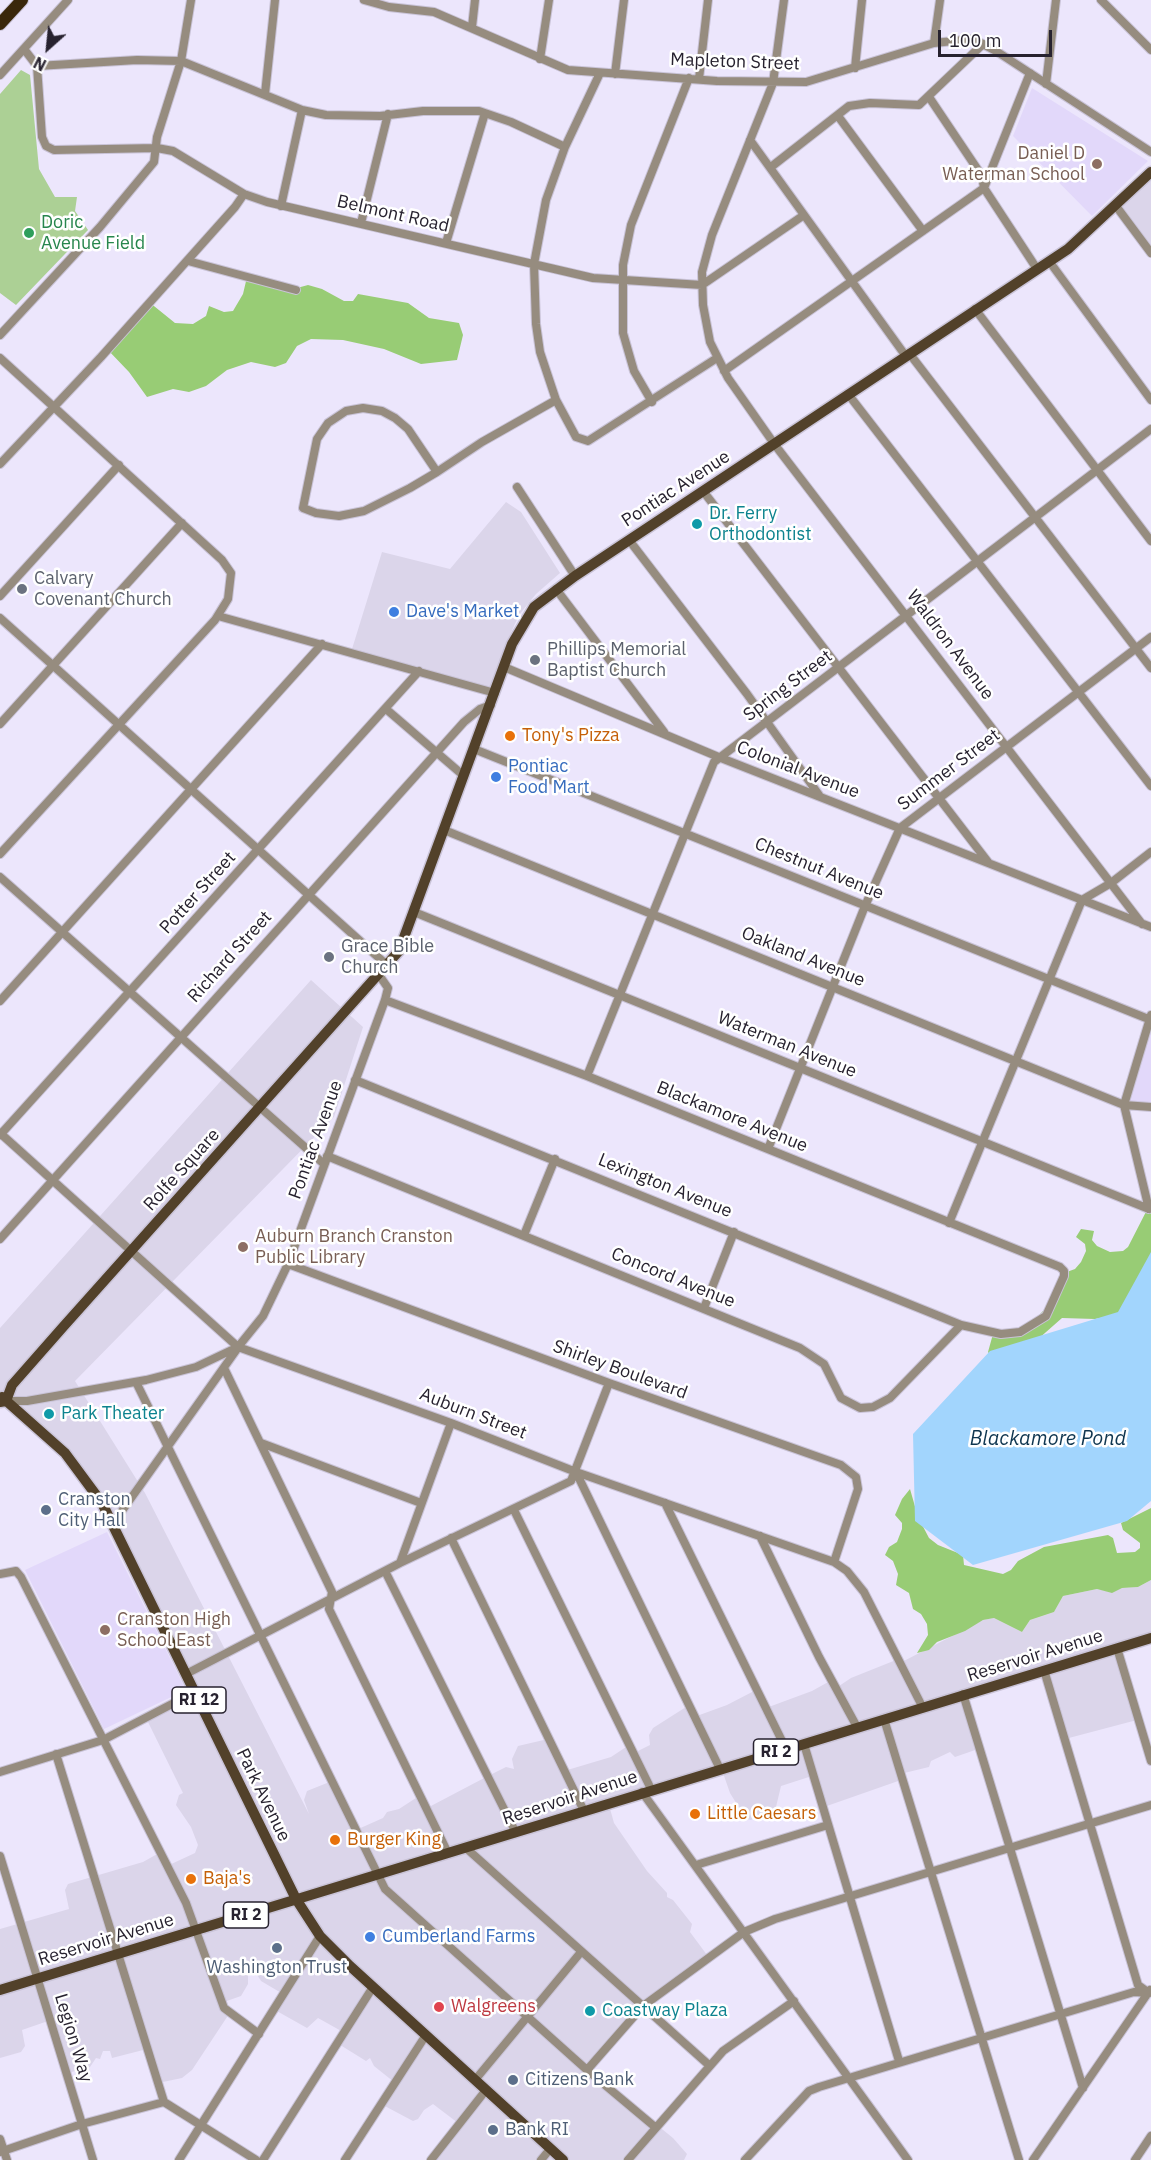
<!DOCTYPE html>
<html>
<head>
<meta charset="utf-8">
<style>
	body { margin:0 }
	#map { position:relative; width:1151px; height:2160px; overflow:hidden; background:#ece6fc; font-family:"IBM Plex Sans",sans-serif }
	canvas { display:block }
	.north { position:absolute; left:18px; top:18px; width:60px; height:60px; -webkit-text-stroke:4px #fff; paint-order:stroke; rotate:207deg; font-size:16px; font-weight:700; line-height:24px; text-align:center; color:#27222f }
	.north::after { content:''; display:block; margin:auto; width:21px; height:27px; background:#27222f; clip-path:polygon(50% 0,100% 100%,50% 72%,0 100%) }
	.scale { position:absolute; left:938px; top:30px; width:114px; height:27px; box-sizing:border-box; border:3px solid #27222f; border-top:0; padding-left:8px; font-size:18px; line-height:21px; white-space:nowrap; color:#27222f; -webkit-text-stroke:4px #fff; paint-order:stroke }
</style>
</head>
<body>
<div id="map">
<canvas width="1151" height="2160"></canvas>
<div class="north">N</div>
<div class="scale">100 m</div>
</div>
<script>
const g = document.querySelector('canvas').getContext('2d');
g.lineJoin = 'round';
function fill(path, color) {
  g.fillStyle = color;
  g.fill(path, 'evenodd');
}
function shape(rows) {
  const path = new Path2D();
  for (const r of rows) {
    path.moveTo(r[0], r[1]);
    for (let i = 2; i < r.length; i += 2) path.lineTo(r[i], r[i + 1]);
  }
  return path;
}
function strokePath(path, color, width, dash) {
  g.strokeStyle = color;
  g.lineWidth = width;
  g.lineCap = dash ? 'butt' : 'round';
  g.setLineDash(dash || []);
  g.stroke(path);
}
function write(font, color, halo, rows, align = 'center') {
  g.font = font + ' "IBM Plex Sans",sans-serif';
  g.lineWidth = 5;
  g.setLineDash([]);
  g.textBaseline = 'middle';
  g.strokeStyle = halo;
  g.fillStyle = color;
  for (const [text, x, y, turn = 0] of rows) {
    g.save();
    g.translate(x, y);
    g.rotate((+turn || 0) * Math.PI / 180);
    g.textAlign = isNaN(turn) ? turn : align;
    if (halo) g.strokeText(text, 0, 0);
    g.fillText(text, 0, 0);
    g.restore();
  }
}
const commercial = shape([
	[1151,171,1151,253,1117,205],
	[506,502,521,512,560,573,536,594,519,615,510,635,493,690,352,649,382,552,450,569],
	[311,980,363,1027,334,1117,75,1381,145,1493,309,1814,304,1800,307,1791,332,1781,356,1830,383,1818,387,1812,399,1809,419,1796,429,1807,488,1776,506,1767,514,1769,512,1759,518,1746,548,1739,564,1771,611,1757,626,1747,634,1753,650,1745,649,1735,653,1728,686,1707,694,1717,727,1705,754,1691,766,1708,812,1691,830,1681,836,1688,851,1678,896,1660,900,1663,983,1620,994,1618,1022,1632,1030,1620,1054,1612,1063,1596,1097,1589,1112,1592,1121,1588,1138,1587,1151,1580,1151,1638,1120,1647,1137,1720,1065,1739,1044,1673,966,1694,978,1749,955,1757,950,1752,931,1761,929,1767,900,1774,901,1780,824,1807,812,1776,781,1786,776,1807,751,1820,746,1819,730,1793,722,1770,609,1805,614,1823,647,1871,667,1893,667,1897,673,1900,692,1924,690,1932,707,1955,640,2008,588,2069,673,2138,687,2154,684,2160,431,2160,458,2123,433,2104,424,2110,418,2119,413,2121,381,2104,394,2082,374,2066,370,2058,366,2061,337,2043,343,2032,318,2018,307,2028,275,2010,283,1994,261,1981,256,1973,248,1971,248,1984,241,1996,221,2003,229,2014,192,2070,182,2078,158,2083,147,2049,112,2058,110,2051,103,2051,100,2059,96,2058,90,2067,68,2073,48,2021,22,2030,25,2046,21,2052,0,2058,0,1929,69,1909,65,1890,68,1884,143,1862,159,1853,167,1866,195,1853,198,1845,191,1827,176,1805,179,1795,183,1793,147,1720,195,1694,111,1523,54,1439,0,1400,0,1328]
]);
const built = shape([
	[1032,88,1148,161,1092,216,1013,136],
	[1151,1030,1151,1104,1128,1102],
	[107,1532,186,1690,104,1729,25,1570]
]);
const green = shape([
	[21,70,30,75,39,169,55,197,77,197,75,211,88,230,16,305,0,293,0,94]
]);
const forest = shape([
	[247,277,297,288,308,285,322,289,344,301,353,301,358,294,408,303,429,318,459,323,463,335,457,360,421,364,384,349,343,340,311,339,297,346,286,363,275,367,251,362,227,370,206,386,189,392,173,389,147,397,129,372,107,349,149,302,175,323,193,324,206,316,209,306,224,312,233,311,243,294],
	[1151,1202,1151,1259,1125,1305,1116,1315,1095,1319,1062,1318,1037,1340,992,1359,988,1352,993,1334,1029,1326,1055,1298,1064,1273,1075,1269,1081,1262,1086,1251,1085,1244,1076,1237,1081,1229,1094,1231,1092,1240,1097,1246,1110,1252,1123,1251,1128,1247],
	[910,1489,918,1517,929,1538,938,1545,963,1555,964,1565,1003,1574,1011,1570,1018,1561,1044,1547,1108,1535,1113,1538,1117,1553,1135,1552,1140,1548,1140,1543,1123,1530,1121,1523,1151,1508,1151,1580,1138,1587,1122,1588,1112,1593,1097,1589,1063,1596,1054,1612,1030,1620,1022,1632,994,1618,983,1620,965,1631,937,1642,929,1650,917,1653,928,1635,927,1624,921,1614,913,1609,909,1593,896,1585,898,1574,893,1561,885,1555,889,1547,897,1542,902,1529,902,1523,895,1515,902,1499]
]);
const water = shape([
	[1151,1252,1151,1501,1127,1521,973,1565,915,1521,913,1434,990,1351,1118,1312]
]);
const minor = shape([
	[364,0,389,7,434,12,568,70,717,81,806,82,934,43,973,39,996,51,1151,152],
	[784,0,773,83,712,235,702,272,703,305,710,342,728,378,775,445,1142,924],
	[1101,0,1151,50],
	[472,27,475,0],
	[934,43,940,0],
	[24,49,37,66,137,60,181,61,302,110,326,115,380,116,423,111,479,111,511,122,565,147],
	[540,59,549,0],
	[37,66,42,137,46,146,54,150,157,148,173,151,244,194,267,202,593,278,702,285,804,215],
	[855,68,862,0],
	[600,73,565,147,546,200,534,264,536,324,540,352,556,400,576,437,588,441,717,358],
	[615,74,624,0],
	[0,75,68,0],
	[699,79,708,0],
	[1046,84,1056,0],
	[265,94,275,0],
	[929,97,982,176,984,188,1037,269],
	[838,116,923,231],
	[750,140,905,355],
	[771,167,849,106,870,103,919,105,983,44],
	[281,206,302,110],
	[1116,206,1151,253],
	[361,223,388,114],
	[446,243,485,113],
	[188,261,296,290],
	[1049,261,1151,400],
	[975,309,1151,541],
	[0,335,100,227,154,162,157,137,181,61,191,0],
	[909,353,1151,668],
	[0,358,222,560,231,573,228,599,215,620,0,854],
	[724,371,984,188,1030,73],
	[848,394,1151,786],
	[652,402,634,371,623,333,623,265,631,225,689,78],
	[0,464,101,357,235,207,244,194],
	[437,472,408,429,395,418,382,411,363,408,346,411,328,423,317,439,303,508,316,513,339,516,364,511,410,488,437,472,482,442,556,400],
	[517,487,575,576],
	[703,491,988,862],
	[629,540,747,694,819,795],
	[556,589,664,732],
	[0,596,119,465],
	[218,616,495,693],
	[0,618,388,966],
	[504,667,721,758,1151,927],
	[386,709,464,776],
	[0,724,182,523],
	[474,749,1151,1020],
	[444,830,1124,1105,1151,1107],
	[0,877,324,1164],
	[414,912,1149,1209],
	[0,1001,322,644],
	[587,1076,714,762,1151,429],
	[355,1080,961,1325,1001,1334,1020,1332,1046,1316,1064,1276,1064,1271,1060,1267,587,1076,385,1000],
	[0,1133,238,1347,451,1423,576,1472,834,1562,847,1571,864,1592,923,1708],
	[0,1135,419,671],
	[768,1149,865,906,900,828,1151,637],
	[327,1156,800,1348,824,1364,841,1398,860,1408,873,1407,890,1398,961,1325],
	[1149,1209,1124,1105,1151,1015],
	[949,1223,1082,900,1111,883,1151,852],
	[524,1235,555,1159],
	[0,1239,464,722,480,709,491,705],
	[288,1264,609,1383,841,1465,856,1477,858,1489,834,1562],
	[704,1308,734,1232],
	[224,1368,332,1592,329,1609,448,1853],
	[136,1382,385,1889,587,2070,655,2127],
	[6,1401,27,1401,146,1380,196,1367,238,1347,263,1316,288,1264,385,1000,388,988,379,975],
	[261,1443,421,1503],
	[576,1472,720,1769],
	[665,1503,786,1749],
	[514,1510,651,1789],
	[112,1525,237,1349],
	[760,1536,819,1657,857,1727],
	[451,1538,584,1811],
	[400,1563,451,1423],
	[385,1571,516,1833],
	[0,1574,16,1571,21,1577,186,1903,224,2008,259,2034],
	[1117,1648,1151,1761],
	[1044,1670,1138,1985,1149,1993],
	[186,1674,400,1563,571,1481,609,1383],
	[963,1694,1083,2088],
	[884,1719,1019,2160],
	[804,1744,899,2061],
	[56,1754,164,2102,256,2160],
	[0,1772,103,1740,195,1692],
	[642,1792,908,2160],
	[466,1848,710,2066],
	[0,1856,93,2160],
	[696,1865,828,1825],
	[587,2070,643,2006,744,1932,775,1919,1151,1805],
	[475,2080,581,1952],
	[0,2139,7,2160],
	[0,2152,82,2124,164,2102],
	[179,2160,320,1936],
	[263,2160,373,1987],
	[345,2160,426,2035],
	[431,2160,486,2090],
	[541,2160,550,2149],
	[628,2160,723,2051,794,2001],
	[745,2160,809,2091,819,2087,1134,1992,1149,1993],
	[1033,2160,1150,1990],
	[1135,2160,1151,2136]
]);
const major = shape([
	[2,1397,65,1453,102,1503,296,1899,320,1936,350,1966,563,2160],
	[0,1402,6,1401,12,1385,63,1327,399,951,512,644,534,607,575,576,1068,249,1151,172],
	[0,1990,1151,1638]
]);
const highway = shape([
	[0,24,22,0]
]);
const markers = [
	[1097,164,6,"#8d6e63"],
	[29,233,6,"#2e9e5b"],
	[697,524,6,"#0f9aa8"],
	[22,589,6,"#6b7280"],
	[394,612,6,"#3f7fe0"],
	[535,660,6,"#6b7280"],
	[510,736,6,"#e8710a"],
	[496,777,6,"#3f7fe0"],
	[329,957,6,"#6b7280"],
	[243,1247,6,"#8d6e63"],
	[49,1414,6,"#0f9aa8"],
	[46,1510,6,"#5c6f8a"],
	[105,1630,6,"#8d6e63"],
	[695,1814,6,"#e8710a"],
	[335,1840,6,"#e8710a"],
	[191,1879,6,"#e8710a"],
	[370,1937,6,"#3f7fe0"],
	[277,1948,6,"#5c6f8a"],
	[439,2007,6,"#e0444e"],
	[590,2011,6,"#0f9aa8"],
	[513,2080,6,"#5c6f8a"],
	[493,2130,6,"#5c6f8a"]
];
const shields = [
	[199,1700,54],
	[776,1752,45],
	[246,1915,45]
];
const shieldNames = [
	["RI 12",199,1700],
	["RI 2",776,1752],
	["RI 2",246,1915]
];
const streetNames = [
	["Mapleton Street",735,62,2],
	["Belmont Road",393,214,13],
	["Pontiac Avenue",676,489,-33],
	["Waldron Avenue",950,645,53],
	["Spring Street",788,686,-37],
	["Colonial Avenue",798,770,21],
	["Summer Street",949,770,-37],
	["Chestnut Avenue",819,869,22],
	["Potter Street",198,893,-48],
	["Richard Street",230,957,-48],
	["Oakland Avenue",803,957,22],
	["Waterman Avenue",787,1045,22],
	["Blackamore Avenue",732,1117,22],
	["Pontiac Avenue",316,1140,-70],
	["Rolfe Square",182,1170,-48],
	["Lexington Avenue",665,1186,22],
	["Concord Avenue",673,1278,22],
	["Shirley Boulevard",620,1370,20],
	["Auburn Street",473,1414,21],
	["Reservoir Avenue",1035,1656,-17],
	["Park Avenue",263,1795,64],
	["Reservoir Avenue",570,1798,-18],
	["Reservoir Avenue",106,1940,-17],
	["Legion Way",73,2038,73]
];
const educationNames = [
	["Daniel D",1085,154,"right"],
	["Waterman School",1085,175,"right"],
	["Auburn Branch Cranston",255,1237],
	["Public Library",255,1258],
	["Cranston High",117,1620],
	["School East",117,1641]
];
const leisureNames = [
	["Doric",41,223],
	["Avenue Field",41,244]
];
const cultureNames = [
	["Dr. Ferry",709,514],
	["Orthodontist",709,535],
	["Park Theater",61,1414],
	["Coastway Plaza",602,2011]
];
const worshipNames = [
	["Calvary",34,579],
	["Covenant Church",34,600],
	["Phillips Memorial",547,650],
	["Baptist Church",547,671],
	["Grace Bible",341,947],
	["Church",341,968]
];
const shopNames = [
	["Dave's Market",406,612],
	["Pontiac",508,767],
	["Food Mart",508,788],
	["Cumberland Farms",382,1937]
];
const foodNames = [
	["Tony's Pizza",522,736],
	["Little Caesars",707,1814],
	["Burger King",347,1840],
	["Baja's",203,1879]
];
const serviceNames = [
	["Cranston",58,1500],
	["City Hall",58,1521],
	["Washington Trust",277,1968,"center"],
	["Citizens Bank",525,2080],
	["Bank RI",505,2130]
];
const healthNames = [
	["Walgreens",451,2007]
];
const waterNames = [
	["Blackamore Pond",1048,1439]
];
fill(commercial, '#dbd5ea');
fill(built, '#e2d8fa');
fill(green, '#acd095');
fill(forest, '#98cc75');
fill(water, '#a2d5fd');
strokePath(minor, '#c9c3d7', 10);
strokePath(major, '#c9c3d7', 13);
strokePath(highway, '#c9c3d7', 14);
strokePath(minor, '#968c7f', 8);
strokePath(major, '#52412a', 10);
strokePath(highway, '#3a270b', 12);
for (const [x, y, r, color] of markers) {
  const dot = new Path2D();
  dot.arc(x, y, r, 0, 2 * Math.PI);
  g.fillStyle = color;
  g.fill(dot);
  strokePath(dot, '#fff', 2);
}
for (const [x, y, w] of shields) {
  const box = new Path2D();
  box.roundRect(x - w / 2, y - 13, w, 26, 4.5);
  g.fillStyle = '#fff';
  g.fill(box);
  strokePath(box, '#27222f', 1.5);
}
write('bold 16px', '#27222f', null, shieldNames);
write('18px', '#27222f', '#fff', streetNames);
write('18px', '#785e54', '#fff', educationNames, 'left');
write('18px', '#27864d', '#fff', leisureNames, 'left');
write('18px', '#0d838f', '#fff', cultureNames, 'left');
write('18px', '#5b616d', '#fff', worshipNames, 'left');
write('18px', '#366cbe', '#fff', shopNames, 'left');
write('18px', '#c56008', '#fff', foodNames, 'left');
write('18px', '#4e5e75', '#fff', serviceNames, 'left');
write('18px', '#be3a42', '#fff', healthNames, 'left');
write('italic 20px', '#0f3650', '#fff', waterNames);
</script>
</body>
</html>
